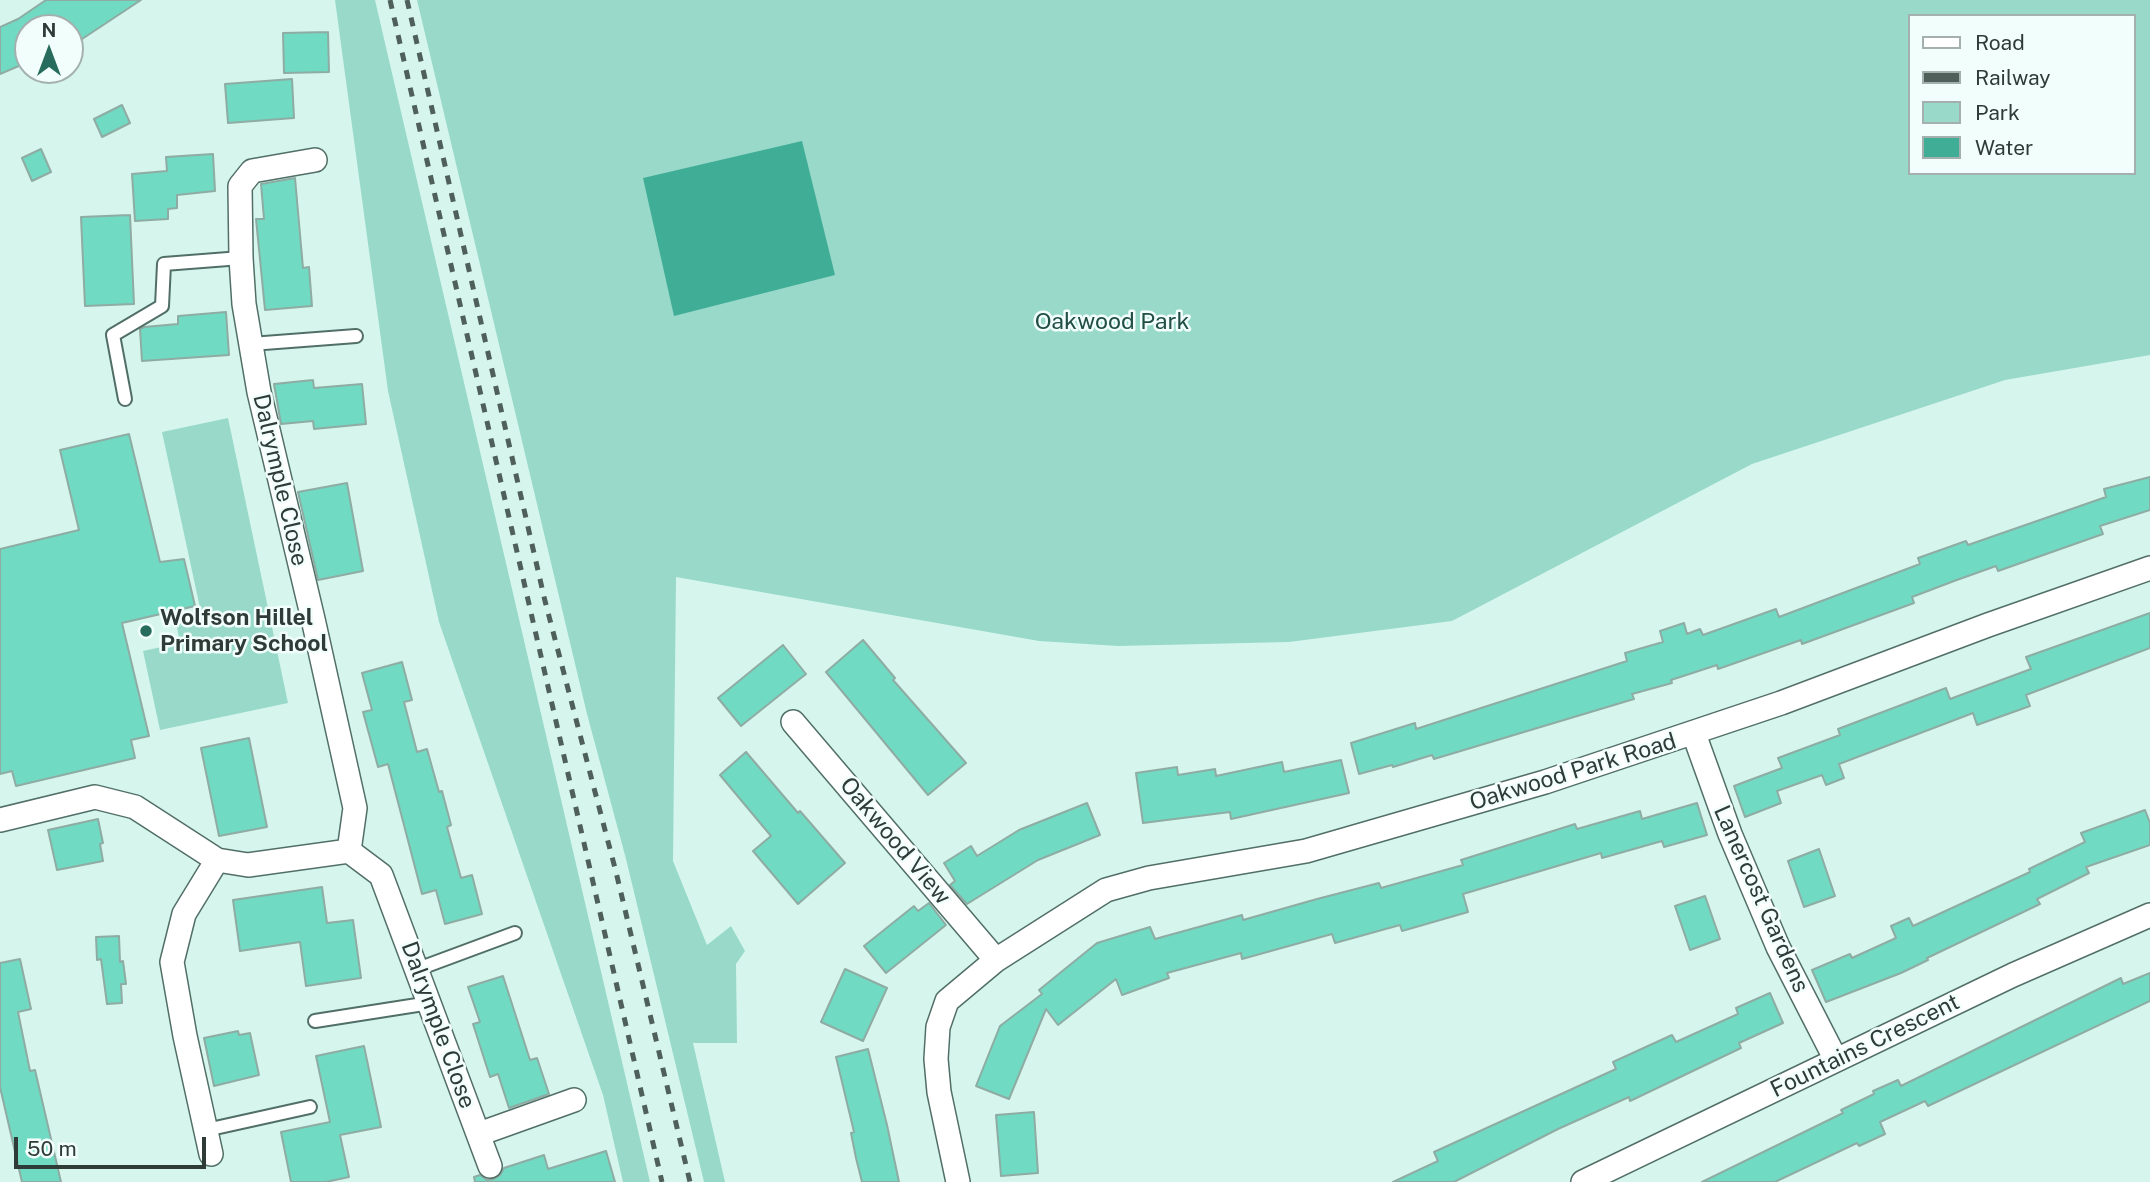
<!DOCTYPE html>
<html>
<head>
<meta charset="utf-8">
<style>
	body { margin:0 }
	#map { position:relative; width:2150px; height:1182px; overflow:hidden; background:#d6f6ed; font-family:"Public Sans",sans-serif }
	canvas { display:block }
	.legend { position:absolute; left:1908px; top:14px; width:228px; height:161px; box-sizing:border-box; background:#f2fefb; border:2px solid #a4b0ad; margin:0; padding:9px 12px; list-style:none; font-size:21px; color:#2e3b37 }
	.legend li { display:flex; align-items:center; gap:14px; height:35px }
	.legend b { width:35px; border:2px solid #a4b0ad }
	.north { position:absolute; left:14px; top:14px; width:70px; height:70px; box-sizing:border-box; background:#f2fefb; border:2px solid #a4b0ad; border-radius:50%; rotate:0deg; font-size:19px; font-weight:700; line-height:28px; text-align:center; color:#2e3b37 }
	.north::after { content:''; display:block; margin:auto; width:24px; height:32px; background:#286c5d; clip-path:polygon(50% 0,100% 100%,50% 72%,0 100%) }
	.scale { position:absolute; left:14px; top:1137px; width:192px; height:32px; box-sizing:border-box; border:4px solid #2e3b37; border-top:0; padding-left:9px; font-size:21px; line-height:24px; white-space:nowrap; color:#2e3b37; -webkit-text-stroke:5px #f2fefb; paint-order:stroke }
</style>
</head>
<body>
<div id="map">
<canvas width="2150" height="1182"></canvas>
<ul class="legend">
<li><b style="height:9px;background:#fff"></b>Road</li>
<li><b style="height:9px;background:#4f605b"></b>Railway</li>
<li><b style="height:19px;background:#99d9c9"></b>Park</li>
<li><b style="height:19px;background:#40ad96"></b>Water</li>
</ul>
<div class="north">N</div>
<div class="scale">50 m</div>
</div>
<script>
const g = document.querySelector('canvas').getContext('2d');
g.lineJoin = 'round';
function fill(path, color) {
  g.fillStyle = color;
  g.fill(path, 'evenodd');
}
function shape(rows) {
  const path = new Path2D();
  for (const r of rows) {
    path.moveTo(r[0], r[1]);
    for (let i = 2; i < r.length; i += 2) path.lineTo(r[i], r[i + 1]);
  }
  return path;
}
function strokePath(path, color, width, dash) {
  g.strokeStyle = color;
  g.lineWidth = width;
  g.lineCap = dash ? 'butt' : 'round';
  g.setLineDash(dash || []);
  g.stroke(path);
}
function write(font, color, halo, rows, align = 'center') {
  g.font = font + ' "Public Sans",sans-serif';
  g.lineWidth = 5;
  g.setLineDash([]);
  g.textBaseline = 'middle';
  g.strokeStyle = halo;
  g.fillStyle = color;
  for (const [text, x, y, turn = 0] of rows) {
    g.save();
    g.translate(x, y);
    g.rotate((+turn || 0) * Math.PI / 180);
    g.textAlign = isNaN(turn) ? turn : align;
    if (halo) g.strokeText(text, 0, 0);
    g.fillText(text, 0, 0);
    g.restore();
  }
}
const green = shape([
	[335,0,375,0,650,1182,623,1182,603,1095,439,622,388,391],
	[417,0,2150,0,2150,355,2005,380,1752,464,1452,621,1289,642,1118,646,1039,641,676,577,673,861,707,945,731,926,745,951,736,964,737,1043,693,1043,725,1182,704,1182,626,859,587,714],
	[1910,16,2134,16,2134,173,1910,173],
	[228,418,288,703,160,730,143,651,180,643,176,622,202,617,162,432]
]);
const water = shape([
	[802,141,835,275,674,316,643,178]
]);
const building = shape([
	[46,0,141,0,70,47,70,28,28,28,28,62,0,74,0,27,18,19,46,0],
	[328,32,329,72,284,73,283,33,328,32],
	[292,79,294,118,228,123,225,84,292,79],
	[122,105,130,123,102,137,94,119,122,105],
	[41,149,51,172,32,181,22,158,41,149],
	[213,154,215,191,177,195,177,208,168,209,168,219,135,221,132,174,167,171,166,157,213,154],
	[295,178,303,268,309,267,312,306,265,310,256,219,264,219,261,184,295,178],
	[130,215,134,304,85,306,81,217,130,215],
	[226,312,229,355,142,361,140,329,144,327,178,324,178,316,226,312],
	[313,380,314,388,362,384,366,424,314,429,313,421,281,424,274,384,313,380],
	[129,434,160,562,184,559,195,606,122,623,149,736,131,740,135,758,16,786,12,771,0,774,0,549,79,530,60,450,129,434],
	[2150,477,2150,510,2100,526,2103,534,1998,571,1996,566,1954,581,1912,597,1914,603,1802,644,1801,640,1718,669,1717,665,1671,680,1672,683,1632,694,1634,699,1434,759,1432,755,1393,767,1392,765,1359,774,1351,743,1415,723,1416,729,1627,661,1625,653,1663,642,1660,631,1684,623,1687,634,1700,629,1703,635,1776,609,1779,617,1920,564,1918,558,1966,541,1968,545,2106,497,2104,489,2150,477],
	[347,483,363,571,318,580,298,492,347,483],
	[2150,613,2150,648,2026,695,2030,706,1977,725,1973,713,1839,764,1844,778,1826,785,1822,775,1777,791,1781,803,1745,817,1734,786,1782,768,1778,758,1840,735,1838,729,1946,688,1950,699,2031,669,2026,657,2150,613],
	[863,640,895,678,893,680,966,763,928,795,826,672,863,640],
	[783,645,806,674,741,726,718,698,783,645],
	[402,662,412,700,404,702,417,752,427,749,439,792,442,791,451,825,447,827,461,878,472,875,482,914,445,924,436,890,422,894,388,764,378,767,363,712,372,710,362,673,402,662],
	[249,738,267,827,219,836,201,748,249,738],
	[746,752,798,813,800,811,845,863,798,904,753,851,771,836,720,775,746,752],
	[1341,760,1349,793,1231,819,1230,812,1143,823,1136,773,1177,767,1178,775,1215,769,1216,776,1282,762,1284,772,1341,760],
	[1087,803,1100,835,1038,860,967,904,950,885,955,881,944,863,971,846,977,856,1019,830,1087,803],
	[1697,803,1707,835,1664,847,1662,841,1602,858,1601,853,1463,894,1468,912,1402,931,1400,925,1335,943,1332,934,1242,959,1241,953,1167,973,1169,978,1122,995,1116,979,1058,1025,1046,1009,1009,1099,976,1086,1000,1026,1042,994,1039,990,1097,943,1150,927,1155,939,1242,915,1243,920,1317,899,1379,883,1381,888,1463,865,1461,860,1575,824,1577,829,1640,811,1642,819,1697,803],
	[2145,810,2150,823,2150,845,2086,867,2089,873,2037,899,2040,904,1927,958,1928,960,1901,973,1826,1002,1812,970,1850,954,1852,958,1896,938,1891,926,1909,918,1913,926,2030,872,2029,869,2085,842,2081,833,2145,810],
	[98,819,103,843,100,844,103,861,57,870,48,830,98,819],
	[1819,849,1835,896,1804,907,1788,861,1819,849],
	[322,887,327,923,353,920,361,978,306,986,300,942,240,951,233,900,322,887],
	[1705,896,1720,939,1690,950,1675,906,1705,896],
	[929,903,946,925,886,973,864,946,914,906,918,911,929,903],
	[119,936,120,962,123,961,126,984,121,984,122,1003,107,1004,101,959,97,960,96,937,119,936],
	[20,959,31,1009,18,1012,30,1071,35,1070,61,1182,22,1182,0,1087,0,963,20,959],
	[845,969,887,988,863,1041,821,1022,845,969],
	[2150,973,2150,1001,1928,1106,1925,1101,1880,1122,1885,1134,1859,1146,1857,1143,1775,1182,1702,1182,1843,1113,1841,1110,1874,1094,1873,1091,1898,1080,1901,1086,2121,978,2123,984,2150,973],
	[503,976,530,1060,537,1058,549,1094,509,1108,498,1074,490,1077,473,1024,480,1022,468,987,503,976],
	[1770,993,1783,1023,1739,1043,1741,1048,1630,1101,1629,1097,1558,1129,1454,1182,1393,1182,1438,1161,1434,1152,1616,1069,1613,1062,1672,1035,1676,1042,1738,1014,1736,1008,1770,993],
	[238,1031,239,1035,250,1033,259,1075,214,1086,204,1038,238,1031],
	[364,1046,381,1127,340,1135,349,1177,326,1182,291,1182,281,1132,330,1122,316,1056,364,1046],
	[868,1049,887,1125,899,1182,862,1182,856,1158,851,1133,854,1132,836,1057,868,1049],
	[1034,1112,1038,1173,1001,1176,996,1115,1034,1112],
	[606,1151,615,1182,475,1182,474,1177,480,1175,487,1180,494,1179,500,1175,504,1168,544,1155,548,1169,606,1151]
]);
const lane = shape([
	[251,344,356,336],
	[125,399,113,335,162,306,164,264,241,258],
	[418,969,515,933],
	[315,1021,430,1003],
	[206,1130,310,1107]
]);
const street = shape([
	[793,722,996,960],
	[1694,734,1730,834,1778,947,1836,1060],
	[0,820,95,797,135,807,217,860,248,865,349,851,355,808,313,619,259,392,244,304,241,258,240,186,252,171,315,160],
	[349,851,381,875,490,1166],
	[479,1134,574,1100],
	[211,1154,185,1036,172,962,184,914,217,860],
	[958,1182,939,1092,936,1059,938,1027,947,1001,996,960,1106,890,1149,878,1306,851,1545,782,1781,703,1988,625,2150,568],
	[1583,1182,2013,975,2150,915]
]);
const rail = shape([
	[390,0,662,1182],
	[407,0,545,601,616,872,690,1182]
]);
const markers = [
	[146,631,7,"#286c5d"]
];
const parkNames = [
	["Oakwood Park",1112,322]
];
const streetNames = [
	["Dalrymple Close",280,480,77],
	["Oakwood Park Road",1573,772,-17],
	["Oakwood View",895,841,50],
	["Lanercost Gardens",1761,899,66],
	["Dalrymple Close",438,1025,70],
	["Fountains Crescent",1865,1046,-26]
];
const poiNames = [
	["Wolfson Hillel",160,618],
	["Primary School",160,644]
];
fill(green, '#99d9c9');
fill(water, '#40ad96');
fill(building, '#71dac2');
strokePath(building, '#8eaca3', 2);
strokePath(lane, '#526f67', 16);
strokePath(street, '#526f67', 26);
strokePath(lane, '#fff', 12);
strokePath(street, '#fff', 23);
strokePath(rail, '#4f605b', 5, [9, 9]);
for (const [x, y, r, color] of markers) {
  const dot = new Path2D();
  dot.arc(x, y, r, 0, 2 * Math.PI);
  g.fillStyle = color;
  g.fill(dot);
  strokePath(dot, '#f2fefb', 2.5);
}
write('23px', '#214f45', '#f2fefb', parkNames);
write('23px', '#2e3b37', '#f2fefb', streetNames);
write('bold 23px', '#2e3b37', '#f2fefb', poiNames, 'left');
</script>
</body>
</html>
